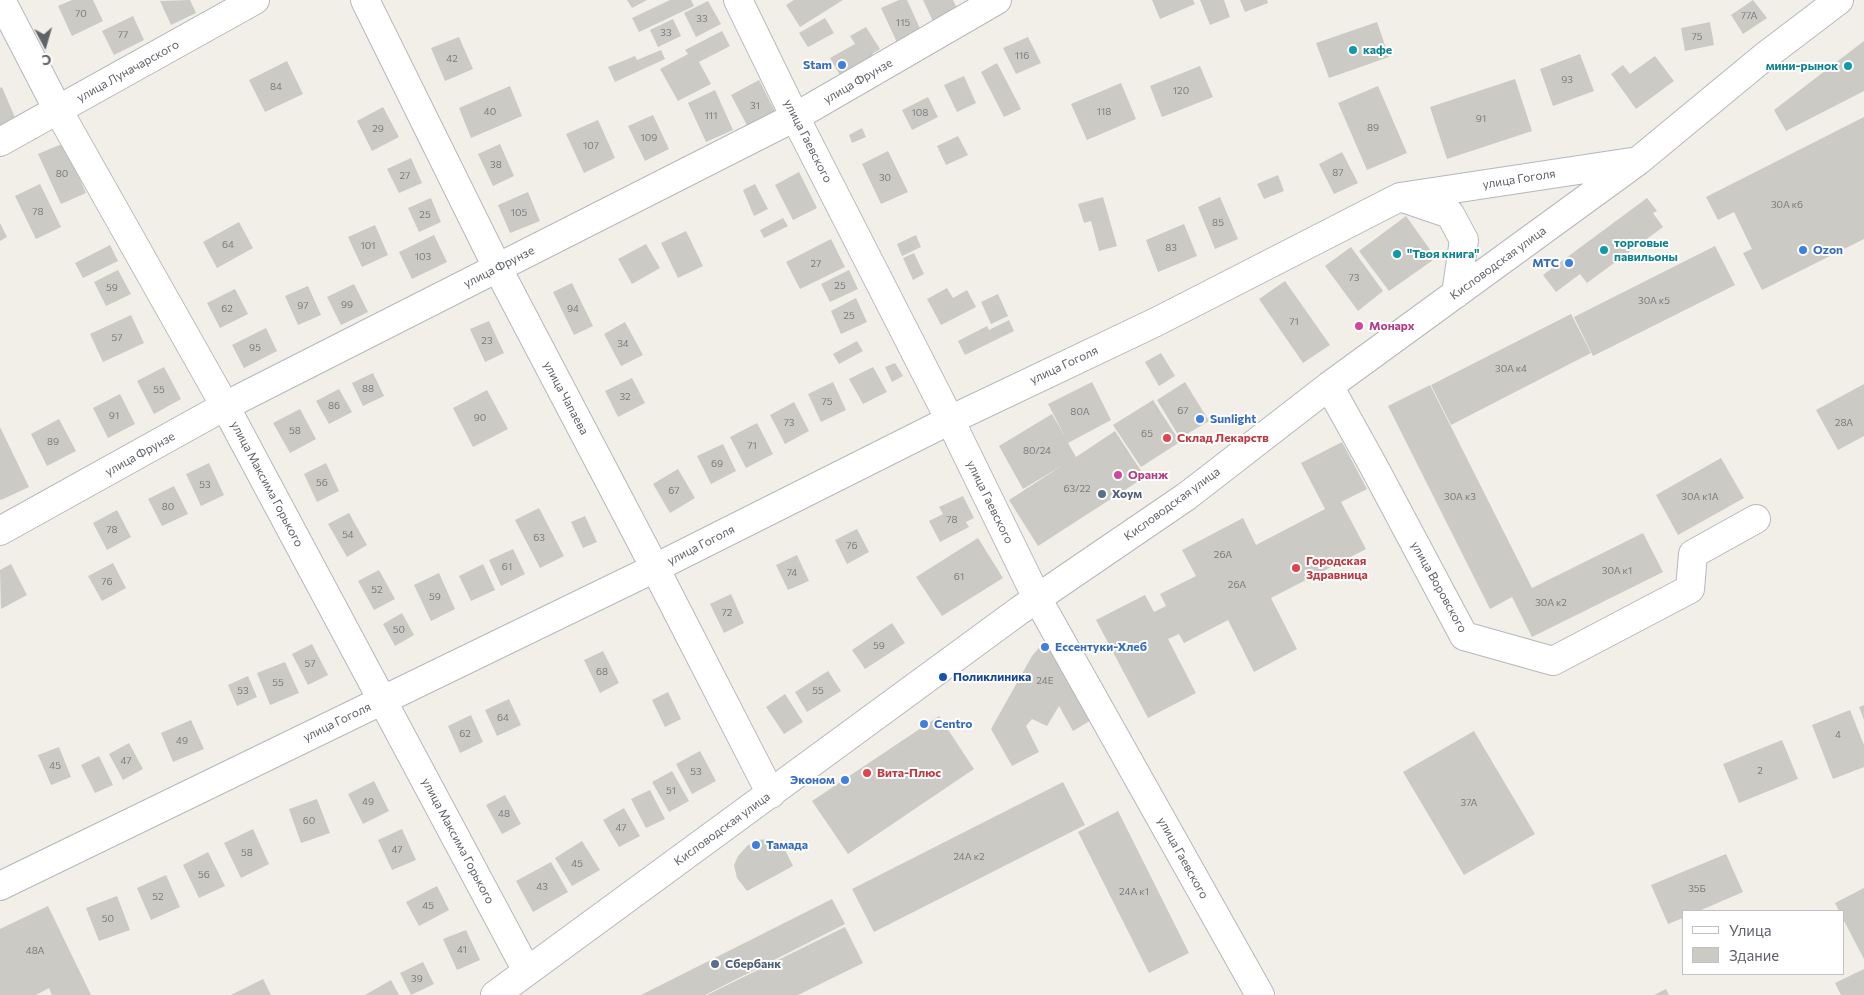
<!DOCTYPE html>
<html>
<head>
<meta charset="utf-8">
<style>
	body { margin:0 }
	#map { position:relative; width:1864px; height:995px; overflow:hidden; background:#f1efe8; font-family:Commissioner,sans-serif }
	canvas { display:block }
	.legend { position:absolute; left:1682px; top:910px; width:162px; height:65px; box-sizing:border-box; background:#fff; border:1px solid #bfc1c3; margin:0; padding:6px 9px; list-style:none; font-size:15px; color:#5f6368 }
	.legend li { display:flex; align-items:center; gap:10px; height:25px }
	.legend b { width:25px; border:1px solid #bfc1c3 }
	.north { position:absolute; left:20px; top:20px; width:50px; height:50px; -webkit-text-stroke:4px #fff; paint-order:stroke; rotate:174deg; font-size:14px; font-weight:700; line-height:20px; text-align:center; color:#5f6368 }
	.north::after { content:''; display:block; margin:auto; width:18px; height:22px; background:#5f6368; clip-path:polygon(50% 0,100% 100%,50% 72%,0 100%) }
</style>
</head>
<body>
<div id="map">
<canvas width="1864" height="995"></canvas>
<ul class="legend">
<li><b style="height:6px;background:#fff"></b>Улица</li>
<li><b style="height:14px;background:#cccac5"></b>Здание</li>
</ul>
<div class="north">С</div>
</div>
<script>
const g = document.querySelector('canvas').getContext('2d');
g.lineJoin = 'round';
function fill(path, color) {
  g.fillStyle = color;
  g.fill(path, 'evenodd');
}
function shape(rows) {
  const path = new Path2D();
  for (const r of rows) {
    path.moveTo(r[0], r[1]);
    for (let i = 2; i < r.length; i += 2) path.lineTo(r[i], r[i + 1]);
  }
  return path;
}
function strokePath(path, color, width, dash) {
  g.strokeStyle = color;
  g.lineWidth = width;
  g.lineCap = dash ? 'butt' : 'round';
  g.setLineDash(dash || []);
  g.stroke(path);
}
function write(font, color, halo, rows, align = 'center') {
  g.font = font + ' Commissioner,sans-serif';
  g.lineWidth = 4;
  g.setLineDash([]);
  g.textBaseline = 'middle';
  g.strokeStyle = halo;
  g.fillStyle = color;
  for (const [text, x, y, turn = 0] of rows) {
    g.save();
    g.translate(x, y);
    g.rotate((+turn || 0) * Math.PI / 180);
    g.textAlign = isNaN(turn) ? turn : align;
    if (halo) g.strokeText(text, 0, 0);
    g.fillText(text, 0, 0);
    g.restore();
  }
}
const building = shape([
	[72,0,93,0,103,21,72,36,58,6],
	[190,0,196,13,171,25,160,1],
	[627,0,647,0,632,8],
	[670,0,691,0,694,6,639,32,632,18],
	[794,0,843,0,800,27,786,5],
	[899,0,907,0,924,37,900,49,881,8],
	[923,0,953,0,961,16,936,28],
	[1152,0,1193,0,1195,4,1160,19],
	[1200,0,1224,0,1230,17,1210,25],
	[1240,0,1267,0,1268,3,1245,12],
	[1753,0,1767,18,1743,34,1731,15],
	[708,1,721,24,696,37,684,13],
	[133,16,144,40,114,55,102,31],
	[825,18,834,33,808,47,799,33],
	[673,19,681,36,658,47,650,30],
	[1377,22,1389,57,1329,78,1316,43],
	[1710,22,1714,45,1685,51,1681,28],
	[866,27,880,49,872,54,875,58,841,77,830,58,855,44,850,36],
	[722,31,730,46,699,62,711,84,678,101,660,69,688,54,685,50],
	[459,37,473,69,445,81,431,48],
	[1028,37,1041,63,1016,74,1003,48],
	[1864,41,1864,91,1786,131,1774,110],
	[661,50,665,59,615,82,608,67,635,56,637,60],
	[1580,54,1594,91,1553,106,1540,69],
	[1655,56,1674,81,1636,109,1611,74,1623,65,1630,74],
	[287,61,303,94,265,112,249,80],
	[997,63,1021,109,1004,117,981,72],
	[1200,66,1213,97,1162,117,1150,86],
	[964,76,976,103,957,112,944,85],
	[1515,79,1532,131,1447,159,1430,107],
	[759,80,778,117,750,131,731,95],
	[1121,83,1136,119,1087,140,1071,104],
	[510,86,522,116,471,138,459,108],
	[1378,86,1407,153,1367,170,1338,103],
	[2,87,16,120,0,126,0,88],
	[715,90,733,130,706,142,688,103],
	[928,97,938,117,912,130,902,110],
	[383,107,399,137,372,151,357,121],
	[653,115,669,149,645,161,628,126],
	[1864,117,1864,239,1762,290,1743,253,1752,249,1734,212,1718,220,1706,197],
	[598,120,615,158,584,173,566,134],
	[862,128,866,137,852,143,849,135],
	[958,136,968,155,946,165,937,146],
	[64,143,86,193,61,204,38,154],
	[500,144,514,176,493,186,478,154],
	[888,151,908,192,881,204,862,164],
	[1342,152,1358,183,1334,194,1319,164],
	[411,158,422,183,399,193,387,169],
	[799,172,817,208,793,220,775,185],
	[1278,175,1284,191,1264,199,1257,184],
	[40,184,61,227,36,239,15,196],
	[755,184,768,209,754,216,743,190],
	[528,192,540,221,510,233,498,205],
	[1103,197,1117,246,1099,251,1091,221,1084,223,1078,204],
	[1220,197,1238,239,1215,249,1198,207],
	[431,198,441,222,419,232,408,208],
	[1647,198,1657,211,1653,213,1663,227,1587,283,1580,274,1556,292,1543,275],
	[1406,216,1436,258,1389,291,1359,251],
	[783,218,788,226,764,238,760,230],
	[239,222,253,248,217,268,203,242],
	[0,223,7,237,0,241],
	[1184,224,1197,256,1158,272,1146,240],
	[375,225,388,255,362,267,348,237],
	[686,231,703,266,678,278,661,243],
	[434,235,447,262,412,279,399,252],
	[916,235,921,247,902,256,897,244],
	[831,239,845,267,800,289,786,262],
	[646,244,660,268,632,284,618,259],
	[110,245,118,261,83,278,75,263],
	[1715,246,1735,285,1593,356,1574,317],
	[1351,247,1383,291,1358,311,1325,266],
	[914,253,924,274,913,280,903,258],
	[118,270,131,294,106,306,94,282],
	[849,270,858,289,830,302,821,284],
	[1285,281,1330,345,1303,363,1259,299],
	[572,283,593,326,574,335,553,292],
	[354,284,368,312,341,325,327,297],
	[308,286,321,315,298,325,285,296],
	[947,288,953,298,967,290,976,307,941,325,927,299],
	[235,289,248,314,220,328,207,303],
	[998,294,1008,316,991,324,981,302],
	[856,298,867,322,841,334,831,311],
	[1571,314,1591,353,1451,425,1431,385],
	[131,315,144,343,103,362,90,334],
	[1009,320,1014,331,965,355,958,341,987,326,989,330],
	[489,321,504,353,485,362,470,329],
	[625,322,643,355,621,366,604,334],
	[266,328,277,351,244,368,232,345],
	[857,341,863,351,839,364,833,354],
	[1161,353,1175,376,1159,386,1145,362],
	[895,363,903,376,892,382,885,367],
	[164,367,181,399,154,414,137,381],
	[873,367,887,392,863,404,849,379],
	[373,373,384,396,363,406,352,383],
	[632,378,645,403,618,417,605,391],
	[833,382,846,410,821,422,808,394],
	[1092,382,1111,420,1068,443,1076,457,1115,431,1145,477,1038,546,1009,500,1063,465,1023,489,999,446,1052,414,1066,438,1048,404],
	[1185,382,1209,421,1180,438,1157,400],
	[1864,384,1864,436,1838,450,1816,410],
	[1430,385,1532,588,1643,533,1663,572,1532,637,1512,597,1490,609,1388,406],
	[339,389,352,412,329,424,316,401],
	[487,390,508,429,473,447,453,408],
	[120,394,135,424,108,438,93,408],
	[1153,400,1180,442,1141,467,1113,425],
	[794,402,809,431,785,444,770,415],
	[300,409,316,439,290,453,273,423],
	[59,419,76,451,47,466,31,434],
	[757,423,773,454,746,468,730,437],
	[0,427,29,487,1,500,0,499],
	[1342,442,1367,489,1341,502,1366,549,1271,598,1297,649,1254,672,1228,620,1184,643,1179,634,1168,639,1196,693,1148,718,1096,620,1145,595,1154,612,1166,606,1160,594,1196,576,1182,550,1243,518,1256,545,1325,509,1301,463],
	[723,444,736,471,711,484,697,456],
	[1721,458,1744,498,1678,535,1656,495],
	[209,463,224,495,201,506,186,474],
	[326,463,339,491,317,502,304,474],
	[678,469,695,498,670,513,653,484],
	[174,486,188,514,162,526,148,499],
	[963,496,974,518,966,522,969,527,940,542,929,521,943,514,939,507],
	[539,508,564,556,540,568,515,520],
	[117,510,131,537,107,550,93,523],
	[349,513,367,545,347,557,328,524],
	[585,516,597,542,583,548,571,522],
	[857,529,869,552,847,564,835,540],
	[978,538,1003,578,942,616,916,577],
	[513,549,525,574,501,586,489,560],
	[797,555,809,581,788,590,776,565],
	[113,563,126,588,102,601,88,576],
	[11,564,27,595,1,609,0,570],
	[483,564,495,590,471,601,459,576],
	[379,570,395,599,374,610,358,581],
	[439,573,455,609,431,621,414,585],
	[731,594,744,623,724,633,710,604],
	[402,613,414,635,395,646,383,624],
	[892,623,905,643,865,669,852,650],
	[312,644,328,675,308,685,292,654],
	[1042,644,1050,645,1093,719,1073,731,1059,706,1047,726,1032,719,1026,726,1039,752,1012,766,991,729,1032,656],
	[603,651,619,683,600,693,584,660],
	[285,662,299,693,270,705,257,673],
	[828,671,841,691,807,712,795,692],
	[248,676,257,697,237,706,228,685],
	[668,692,681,719,665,727,652,700],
	[785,694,803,722,784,734,766,707],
	[509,699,521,725,497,736,485,710],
	[1864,705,1864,720,1859,707],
	[1850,710,1864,745,1864,767,1833,779,1812,725],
	[471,715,483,742,460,753,448,726],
	[939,716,974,769,848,854,812,801],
	[191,720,204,749,173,762,161,733],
	[1474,731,1535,834,1464,875,1403,772],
	[1782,740,1798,779,1739,803,1723,764],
	[129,743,143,769,123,780,109,754],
	[59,747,71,777,51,785,38,755],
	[700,751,716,781,692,794,676,764],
	[99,756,113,785,95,793,81,765],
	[672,771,689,801,669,812,652,782],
	[374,781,389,811,363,824,348,794],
	[1063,782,1085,825,874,932,852,889],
	[650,790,665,819,646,828,631,799],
	[505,795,521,824,502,834,486,805],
	[317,799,330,833,301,843,289,809],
	[624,808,640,836,619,847,603,820],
	[1118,811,1189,953,1149,973,1078,832],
	[253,829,269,864,241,878,224,843],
	[402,829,416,860,392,870,378,840],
	[769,839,783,846,793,866,747,891,737,878,734,865,738,856,747,846,757,840],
	[582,841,600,870,572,886,555,858],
	[208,852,225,886,199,898,183,865],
	[1726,854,1743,892,1699,911,1683,911,1683,918,1668,924,1651,885],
	[551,862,568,892,533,912,516,881],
	[166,875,180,907,151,920,137,888],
	[437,886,449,910,419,926,406,902],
	[1864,888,1864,959,1843,919,1843,911,1839,911,1835,903],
	[117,896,130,930,99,941,86,908],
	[832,899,845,924,705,995,641,995],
	[48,906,91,995,52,995,49,988,36,995,0,995,0,929],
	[845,927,863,963,798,995,707,995],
	[466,930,480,960,457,970,443,939],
	[423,962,434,984,411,995,400,973],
	[1864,969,1864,995,1841,995,1835,983],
	[263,979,271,995,231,995],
	[391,980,399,995,365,995],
	[1666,989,1669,995,1654,995]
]);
const minor = shape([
	[1,0,58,110,225,406,527,971],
	[365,0,497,267,655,568,771,794],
	[738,0,795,117,950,420,1037,598,1260,995],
	[0,142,255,0],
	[1406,199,1450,214,1464,240,1456,294],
	[1329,386,1374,467,1464,636,1553,661,1690,589,1693,554,1756,519],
	[0,531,225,406,795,117,997,0],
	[0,886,655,568,950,420,1156,322,1400,197,1638,161],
	[495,995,1020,610,1187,496,1329,386,1638,161,1764,57,1839,0]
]);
const markers = [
	[1353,50,5,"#0f9aa8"],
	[842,65,5,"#3f7fe0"],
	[1848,66,5,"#0f9aa8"],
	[1604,250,5,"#0f9aa8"],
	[1803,250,5,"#3f7fe0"],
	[1397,254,5,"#0f9aa8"],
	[1569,263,5,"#3f7fe0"],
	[1359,326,5,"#d1479c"],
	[1200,419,5,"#3f7fe0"],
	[1167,438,5,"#e0444e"],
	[1118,475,5,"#d1479c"],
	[1102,494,5,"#5c6f8a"],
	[1296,568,5,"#e0444e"],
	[1045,647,5,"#3f7fe0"],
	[943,677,5,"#1a4fb4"],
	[924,724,5,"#3f7fe0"],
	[867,773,5,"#e0444e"],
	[845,780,5,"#3f7fe0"],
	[756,845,5,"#3f7fe0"],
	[715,964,5,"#5c6f8a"]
];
const numberNames = [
	["70",81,14],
	["77А",1749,16],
	["33",702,19],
	["115",903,23],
	["33",666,33],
	["77",123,35],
	["75",1697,37],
	["116",1022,56],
	["42",452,59],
	["93",1567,80],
	["84",276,87],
	["120",1181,91],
	["31",755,106],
	["40",490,112],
	["118",1104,112],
	["108",920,113],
	["111",711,116],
	["91",1481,119],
	["89",1373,128],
	["29",378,129],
	["109",649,138],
	["107",591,146],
	["38",496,165],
	["87",1338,173],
	["80",62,174],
	["27",405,176],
	["30",885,178],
	["30А к6",1787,205],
	["78",38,212],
	["105",519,213],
	["25",425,215],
	["85",1218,223],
	["64",228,245],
	["101",368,246],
	["83",1171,248],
	["103",423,257],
	["27",816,264],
	["73",1354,278],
	["25",840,286],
	["59",112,288],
	["30А к5",1654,301],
	["99",347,305],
	["97",303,306],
	["62",227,309],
	["94",573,309],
	["25",849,316],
	["71",1294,322],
	["57",117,338],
	["23",487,341],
	["34",623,344],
	["95",255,348],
	["30А к4",1511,369],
	["88",368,389],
	["55",159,390],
	["32",625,397],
	["75",827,402],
	["86",334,406],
	["67",1183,411],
	["80А",1080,412],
	["91",114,416],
	["90",480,418],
	["73",789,423],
	["28А",1844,423],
	["58",295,431],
	["65",1147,434],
	["89",53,442],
	["71",752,446],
	["80/24",1037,451],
	["69",717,464],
	["56",322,483],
	["53",205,485],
	["63/22",1077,489],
	["67",674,491],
	["30А к3",1460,497],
	["30А к1А",1700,497],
	["80",168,507],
	["78",952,520],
	["78",112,530],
	["54",348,535],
	["63",539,538],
	["76",852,546],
	["26А",1223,555],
	["61",507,567],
	["30А к1",1617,571],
	["74",792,573],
	["61",959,577],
	["76",107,582],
	["26А",1237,585],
	["52",377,590],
	["59",435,597],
	["30А к2",1551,603],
	["72",727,613],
	["50",399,630],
	["59",879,646],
	["57",310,664],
	["68",602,672],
	["24Е",1045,681],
	["55",278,683],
	["53",243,691],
	["55",818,691],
	["64",503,718],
	["62",465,734],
	["4",1838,735],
	["49",182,741],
	["47",126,761],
	["45",55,766],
	["2",1760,771],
	["53",696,772],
	["51",671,791],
	["49",368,802],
	["37А",1469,803],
	["48",504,814],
	["60",309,821],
	["47",621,828],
	["47",397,850],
	["58",247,853],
	["24А к2",969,857],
	["45",577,864],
	["56",204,875],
	["43",542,887],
	["35Б",1697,889],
	["24А к1",1134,892],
	["52",158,897],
	["45",428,906],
	["50",108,919],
	["41",462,950],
	["48А",35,951],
	["39",417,979]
];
const cultureNames = [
	["кафе",1363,50],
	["мини-рынок",1838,66,"right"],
	["торговые",1614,243],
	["павильоны",1614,257],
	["\"Твоя книга\"",1407,254]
];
const shopNames = [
	["Stam",832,65,"right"],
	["Ozon",1813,250],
	["МТС",1559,263,"right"],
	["Sunlight",1210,419],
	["Ессентуки-Хлеб",1055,647],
	["Centro",934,724],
	["Эконом",835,780,"right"],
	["Тамада",766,845]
];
const streetNames = [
	["улица Луначарского",128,71,-29],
	["улица Фрунзе",858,81,-30],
	["улица Гаевского",808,141,63],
	["улица Гоголя",1519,179,-9],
	["Кисловодская улица",1498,263,-36],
	["улица Фрунзе",499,267,-27],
	["улица Гоголя",1064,365,-25],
	["улица Чапаева",566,398,62],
	["улица Фрунзе",140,454,-29],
	["улица Максима Горького",267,484,62],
	["улица Гаевского",990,502,64],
	["Кисловодская улица",1172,504,-36],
	["улица Гоголя",701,545,-27],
	["улица Воровского",1439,587,61],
	["улица Гоголя",337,722,-26],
	["Кисловодская улица",722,829,-36],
	["улица Максима Горького",458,841,62],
	["улица Гаевского",1183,858,61]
];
const hotelNames = [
	["Монарх",1369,326],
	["Оранж",1128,475]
];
const healthNames = [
	["Склад Лекарств",1177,438],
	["Городская",1306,561],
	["Здравница",1306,575],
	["Вита-Плюс",877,773]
];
const serviceNames = [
	["Хоум",1112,494],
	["Сбербанк",725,964]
];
const transitNames = [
	["Поликлиника",953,677]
];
fill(building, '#cccac5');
strokePath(minor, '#b5b8bc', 30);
strokePath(minor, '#fff', 28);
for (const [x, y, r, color] of markers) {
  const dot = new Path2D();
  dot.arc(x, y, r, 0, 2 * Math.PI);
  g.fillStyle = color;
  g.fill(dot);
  strokePath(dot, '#fff', 2);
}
write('10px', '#7a7d7f', null, numberNames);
write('bold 12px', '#0d838f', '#fff', cultureNames, 'left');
write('bold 12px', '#366cbe', '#fff', shopNames, 'left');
write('12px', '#5f6368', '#fff', streetNames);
write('bold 12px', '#b23c85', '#fff', hotelNames, 'left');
write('bold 12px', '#be3a42', '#fff', healthNames, 'left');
write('bold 12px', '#4e5e75', '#fff', serviceNames, 'left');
write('bold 12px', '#164399', '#fff', transitNames, 'left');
</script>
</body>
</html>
